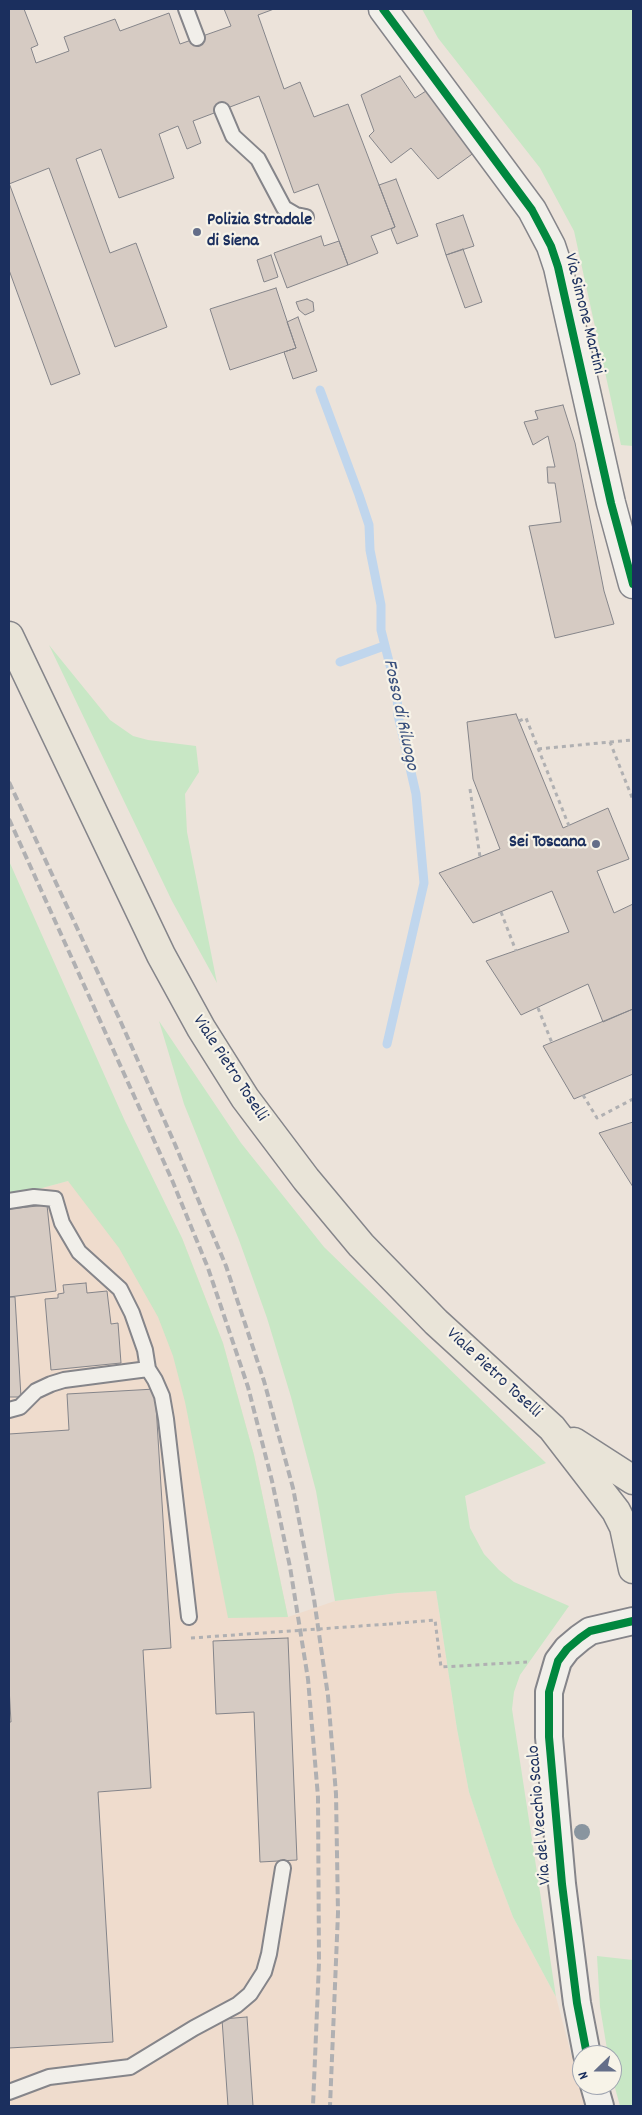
<!DOCTYPE html>
<html>
<head>
<meta charset="utf-8">
<style>
	body { margin:0 }
	#map { position:relative; width:642px; height:2115px; overflow:hidden; background:#ece3da; font-family:Dekko,sans-serif }
	canvas { display:block }
	.frame { position:absolute; inset:0; border:10px solid #1b2f5e; pointer-events:none }
	.north { position:absolute; left:572px; top:2045px; width:50px; height:50px; box-sizing:border-box; background:#f7f3e8; border:1px solid #9fa5b1; border-radius:50%; rotate:248deg; font-size:14px; font-weight:700; line-height:20px; text-align:center; color:#1b2f5e }
	.north::after { content:''; display:block; margin:auto; width:18px; height:22px; background:#646e89; clip-path:polygon(50% 0,100% 100%,50% 72%,0 100%) }
</style>
</head>
<body>
<div id="map">
<canvas width="642" height="2115"></canvas>
<div class="frame"></div>
<div class="north">N</div>
</div>
<script>
const g = document.querySelector('canvas').getContext('2d');
g.lineJoin = 'round';
function fill(path, color) {
  g.fillStyle = color;
  g.fill(path, 'evenodd');
}
function shape(rows) {
  const path = new Path2D();
  for (const r of rows) {
    path.moveTo(r[0], r[1]);
    for (let i = 2; i < r.length; i += 2) path.lineTo(r[i], r[i + 1]);
  }
  return path;
}
function strokePath(path, color, width, dash) {
  g.strokeStyle = color;
  g.lineWidth = width;
  g.lineCap = dash ? 'butt' : 'round';
  g.setLineDash(dash || []);
  g.stroke(path);
}
function write(font, color, halo, rows, align = 'center') {
  g.font = font + ' Dekko,sans-serif';
  g.lineWidth = 4.5;
  g.setLineDash([]);
  g.textBaseline = 'middle';
  g.strokeStyle = halo;
  g.fillStyle = color;
  for (const [text, x, y, turn = 0] of rows) {
    g.save();
    g.translate(x, y);
    g.rotate((+turn || 0) * Math.PI / 180);
    g.textAlign = isNaN(turn) ? turn : align;
    if (halo) g.strokeText(text, 0, 0);
    g.fillText(text, 0, 0);
    g.restore();
  }
}
const built = shape([
	[68,1181,182,1238,223,1343,254,1455,288,1617,335,1601,398,1593,436,1591,457,1729,469,1792,494,1867,513,1917,556,1997,585,2106,9,2106,9,1197]
]);
const green = shape([
	[422,9,633,9,633,446,621,445,574,231,540,168,438,38],
	[49,645,110,720,133,736,148,740,196,746,199,772,185,794,187,832,217,983,172,901],
	[9,861,124,1119,182,1238,223,1343,254,1455,288,1617,228,1618,185,1402,173,1356,158,1317,119,1248,68,1181,9,1197],
	[159,1021,241,1143,324,1247,546,1463,465,1496,470,1528,484,1554,499,1570,514,1582,569,1606,520,1675,514,1692,512,1709,556,1997,513,1917,494,1867,469,1792,457,1729,436,1591,398,1593,335,1601,316,1491,291,1397,267,1318,239,1240,184,1104],
	[597,1956,633,1960,633,2106,620,2106,612,2077,612,2055,608,2055,600,2007]
]);
const stream = shape([
	[320,390,359,495,369,525,370,550,381,605,381,630,397,693,398,715,416,794,424,883,387,1044],
	[340,662,384,646]
]);
const building = shape([
	[9,9,24,9,38,45,31,48,36,63,69,51,64,37,115,19,120,31,169,13,180,44,231,26,224,9,274,9,258,15,284,89,300,82,314,117,348,104,395,227,371,236,378,253,348,265,318,184,294,193,259,96,193,121,201,143,187,149,178,126,159,134,174,178,119,198,101,149,76,159,110,253,136,243,167,327,115,347,49,168,9,184,9,9],
	[400,76,415,98,426,91,475,152,438,179,411,148,391,163,369,136,374,131,361,95,400,76],
	[396,179,418,236,397,244,391,229,395,227,379,185,396,179],
	[9,183,80,374,51,385,9,270,9,183],
	[463,215,474,246,446,255,436,224,463,215],
	[321,236,324,246,339,241,348,265,287,288,274,253,321,236],
	[463,249,482,302,465,308,446,255,463,249],
	[271,255,278,277,264,282,257,260,271,255],
	[276,288,296,348,230,370,210,309,276,288],
	[307,299,313,302,314,311,305,315,299,310,296,302,307,299],
	[298,317,317,371,293,379,284,352,296,348,287,322,298,317],
	[563,405,575,443,604,591,614,624,555,638,529,526,561,522,555,483,548,483,547,467,555,467,548,436,533,445,524,422,538,419,535,411,563,405],
	[516,714,563,828,608,808,629,859,597,871,614,913,633,904,633,1009,603,1022,588,984,521,1015,486,961,569,932,552,891,473,923,439,873,500,849,473,779,467,722,516,714],
	[633,1009,633,1074,574,1099,543,1046,633,1009],
	[633,1122,633,1187,599,1133,633,1122],
	[47,1205,56,1291,9,1297,9,1209,47,1205],
	[86,1283,87,1293,107,1291,111,1324,118,1323,121,1363,51,1370,45,1299,58,1298,58,1294,64,1293,63,1285,86,1283],
	[9,1297,15,1297,21,1397,9,1397,9,1297],
	[155,1389,171,1648,143,1650,151,1788,98,1792,113,2042,9,2048,9,1722,11,1722,9,1687,9,1434,69,1430,67,1394,155,1389],
	[288,1638,297,1860,260,1862,254,1712,216,1714,213,1641,288,1638],
	[247,2017,253,2106,228,2106,222,2019,247,2017]
]);
const path = shape([
	[519,721,526,718,569,826],
	[610,742,633,740],
	[538,749,610,742,633,800],
	[470,789,480,857],
	[501,912,516,951],
	[538,1008,552,1043],
	[583,1095,597,1118,633,1099],
	[389,1624,435,1620,441,1667,527,1662]
]);
const service = shape([
	[186,9,197,38],
	[222,110,233,136,258,159,284,208,296,215,306,217],
	[9,1201,34,1197,55,1199,62,1223,79,1252,120,1289,132,1313,145,1350,148,1369],
	[9,1410,20,1407,36,1391,51,1384,64,1380,148,1369,155,1380,162,1396,166,1419,189,1617],
	[9,2092,49,2077,130,2067,194,2028,237,2005,250,1994,264,1972,269,1954,283,1868]
]);
const minor = shape([
	[587,2055,577,2003,562,1884,549,1737,549,1692,558,1661,567,1649,580,1638,590,1631,633,1621],
	[594,2085,600,2106]
]);
const tertiary = shape([
	[383,9,532,210,551,246,558,267,611,503,633,584]
]);
const primary = shape([
	[9,636,161,955,201,1028,245,1098,306,1179,361,1245,436,1322,552,1428,616,1511,624,1527,633,1569],
	[574,1442,633,1480]
]);
const rail = shape([
	[9,782,119,1018,174,1142,226,1266,264,1381,293,1488,314,1599,328,1696,336,1794,338,1913,330,2106],
	[9,819,172,1180,208,1268,248,1387,272,1481,290,1567,308,1679,318,1797,319,1963,313,2106]
]);
const pathBridge = shape([
	[191,1638,389,1624]
]);
const cycleway = shape([
	[383,9,532,210,551,246,558,267,611,503,633,584],
	[587,2055,577,2003,562,1884,549,1737,549,1692,558,1661,567,1649,580,1638,590,1631,633,1621]
]);
const trees = [
	[582,1832]
];
const markers = [
	[197,232,5,"#646e89"],
	[596,844,5,"#646e89"]
];
const poiNames = [
	["Polizia Stradale",207,222],
	["di Siena",207,243],
	["Sei Toscana",586,844,"right"]
];
const streetNames = [
	["Via Simone Martini",583,314,76],
	["Viale Pietro Toselli",229,1069,57],
	["Viale Pietro Toselli",493,1374,43],
	["Via del Vecchio Scalo",541,1815,-95]
];
const waterNames = [
	["Fosso di Riluogo",399,715,78]
];
fill(built, '#efdccd');
fill(green, '#c8e7c5');
strokePath(stream, '#c0d6ed', 9);
fill(building, '#d6cbc3');
strokePath(building, '#85858a', 1);
strokePath(service, '#85858a', 18);
strokePath(minor, '#85858a', 30);
strokePath(tertiary, '#85858a', 31);
strokePath(primary, '#85858a', 31);
strokePath(path, '#b0b0b2', 3, [4, 4]);
strokePath(service, '#f1efea', 14);
strokePath(minor, '#f1efea', 26);
strokePath(tertiary, '#f1efea', 28);
strokePath(primary, '#e9e4d8', 28);
strokePath(rail, '#b0b0b2', 4, [8, 4]);
strokePath(pathBridge, '#b0b0b2', 3, [4, 4]);
strokePath(cycleway, '#00873e', 8);
g.fillStyle = '#89959f';
for (const [x, y] of trees) {
  g.beginPath();
  g.arc(x, y, 8, 0, 2 * Math.PI);
  g.fill();
}
for (const [x, y, r, color] of markers) {
  const dot = new Path2D();
  dot.arc(x, y, r, 0, 2 * Math.PI);
  g.fillStyle = color;
  g.fill(dot);
  strokePath(dot, '#f7f3e8', 2);
}
write('bold 18px', '#1b2f5e', '#f7f3e8', poiNames, 'left');
write('18px', '#1b2f5e', '#f7f3e8', streetNames);
write('italic 19px', '#384f7c', '#f7f3e8', waterNames);
</script>
</body>
</html>
